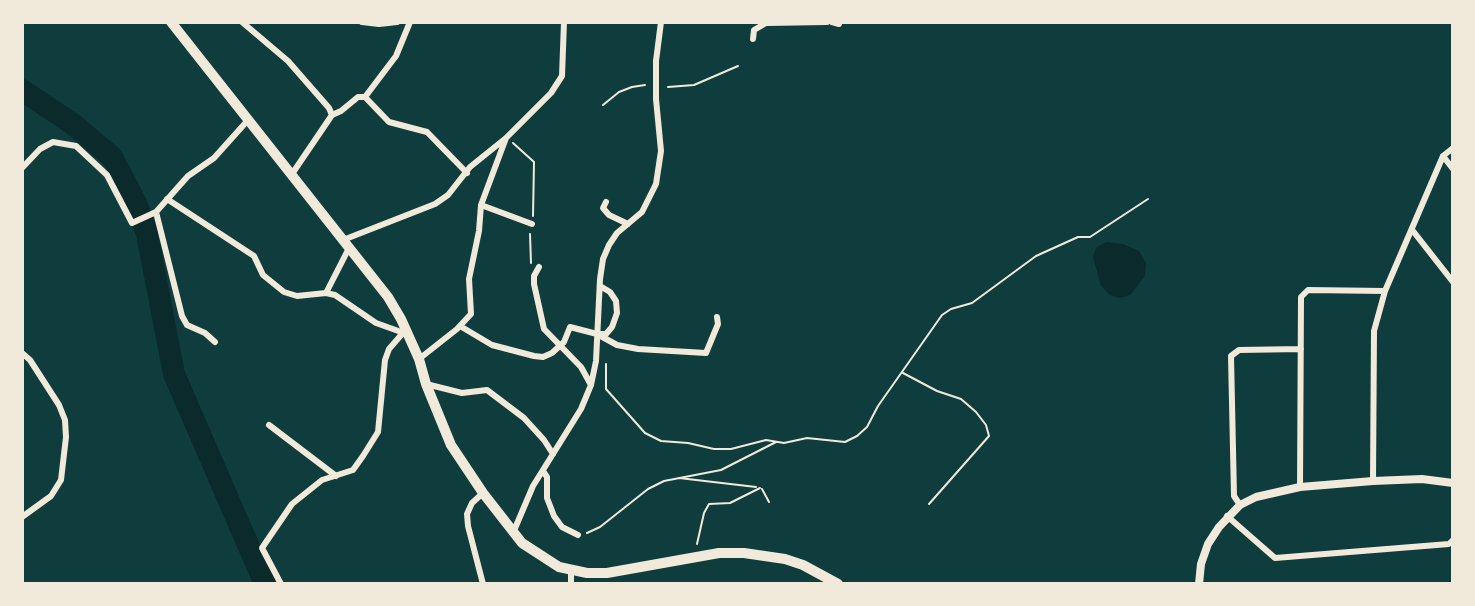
<!DOCTYPE html>
<html>
<head>
<meta charset="utf-8">
<style>
	body { margin:0 }
	#map { position:relative; width:1475px; height:606px; overflow:hidden; background:#0f3d3e; font-family:"DejaVu Sans",sans-serif }
	canvas { display:block }
	.frame { position:absolute; inset:0; border:24px solid #f1e9da; pointer-events:none }
</style>
</head>
<body>
<div id="map">
<canvas width="1475" height="606"></canvas>
<div class="frame"></div>
</div>
<script>
const g = document.querySelector('canvas').getContext('2d');
g.lineJoin = 'round';
function fill(path, color) {
  g.fillStyle = color;
  g.fill(path, 'evenodd');
}
function shape(rows) {
  const path = new Path2D();
  for (const r of rows) {
    path.moveTo(r[0], r[1]);
    for (let i = 2; i < r.length; i += 2) path.lineTo(r[i], r[i + 1]);
  }
  return path;
}
function strokePath(path, color, width, dash) {
  g.strokeStyle = color;
  g.lineWidth = width;
  g.lineCap = dash ? 'butt' : 'round';
  g.setLineDash(dash || []);
  g.stroke(path);
}
const water = shape([
	[1106,242,1123,244,1139,251,1146,263,1145,276,1130,295,1119,298,1110,295,1101,286,1093,257,1096,248]
]);
const river = shape([
	[22,90,73,124,112,157,136,203,147,234,174,374,265,584]
]);
const path = shape([
	[668,87,694,85,738,66],
	[603,105,619,92,632,87,645,85],
	[513,143,534,162,533,216],
	[530,234,531,263],
	[606,364,606,389,645,433,661,441,688,443,714,449,731,449,766,440,784,443,807,438,845,442,857,436,867,427,878,406,942,315,951,309,972,303,1036,256,1078,237,1090,237,1148,199],
	[903,373,937,391,961,399,976,412,986,425,989,436,929,504],
	[679,478,756,487],
	[762,489,769,502],
	[587,533,600,527,648,489,664,481,721,470,776,442],
	[697,544,704,513,709,504,730,503,760,488]
]);
const minor = shape([
	[242,22,288,61,329,108,332,115,292,174],
	[362,22,379,24,397,22],
	[410,22,396,56,365,97,389,122,427,132,467,173],
	[832,22,839,24],
	[753,39,754,30,766,23,827,22],
	[332,115,341,111,358,97,365,97],
	[1443,156,1453,169],
	[22,168,40,149,53,142,76,146,107,175,132,223,156,212,188,176,214,158,249,119],
	[167,199,254,256,263,275,284,292,297,296,326,293,335,295,376,323,404,333],
	[606,202,603,208,609,215,628,224],
	[481,205,532,224],
	[156,212,182,316,187,325,205,333,215,342],
	[1413,231,1453,282],
	[343,240,435,204,448,195,470,167,506,138,551,93,562,76,564,22],
	[539,267,534,276,534,284,544,329,581,367,591,385],
	[326,293,349,248],
	[460,326,492,345,534,356,543,357,552,353,564,342,570,327,597,334,617,345,638,349,706,353,718,324,717,317],
	[597,334,606,334,612,327,617,313,616,301,610,292,600,286],
	[22,353,30,360,59,405,65,420,66,437,61,480,51,496,22,517],
	[419,359,457,329,471,314,469,279,479,231,481,205,506,138],
	[426,384,462,393,487,390,524,418,544,440,553,454],
	[269,425,336,476],
	[543,471,547,477,547,498,554,516,562,527,578,535],
	[1373,481,1374,331,1385,291,1443,156,1453,148],
	[1300,487,1301,297,1308,290,1385,291],
	[483,493,472,503,467,514,468,526,483,584],
	[1240,505,1234,496,1231,356,1239,350,1301,349],
	[1227,516,1275,558,1449,544,1453,540],
	[513,533,533,486,581,409,591,385,596,361,600,279,603,259,609,245,617,233,642,212,656,184,661,151,656,99,656,61,661,22],
	[281,584,262,548,292,504,322,480,353,470,363,456,378,432,385,360,389,349,402,334],
	[571,584,571,571]
]);
const tertiary = shape([
	[1199,584,1201,564,1208,544,1219,527,1240,505,1256,497,1300,487,1373,481,1422,479,1453,483]
]);
const primary = shape([
	[171,22,388,297,401,319,419,359,426,384,451,445,483,493,522,543,559,567,587,573,607,573,719,553,744,553,785,559,803,565,838,584]
]);
fill(water, '#0a2a2b');
strokePath(river, '#0a2a2b', 22);
strokePath(path, '#f1e9da', 2);
strokePath(minor, '#f1e9da', 6);
strokePath(tertiary, '#f1e9da', 8);
strokePath(primary, '#f1e9da', 10);
</script>
</body>
</html>
